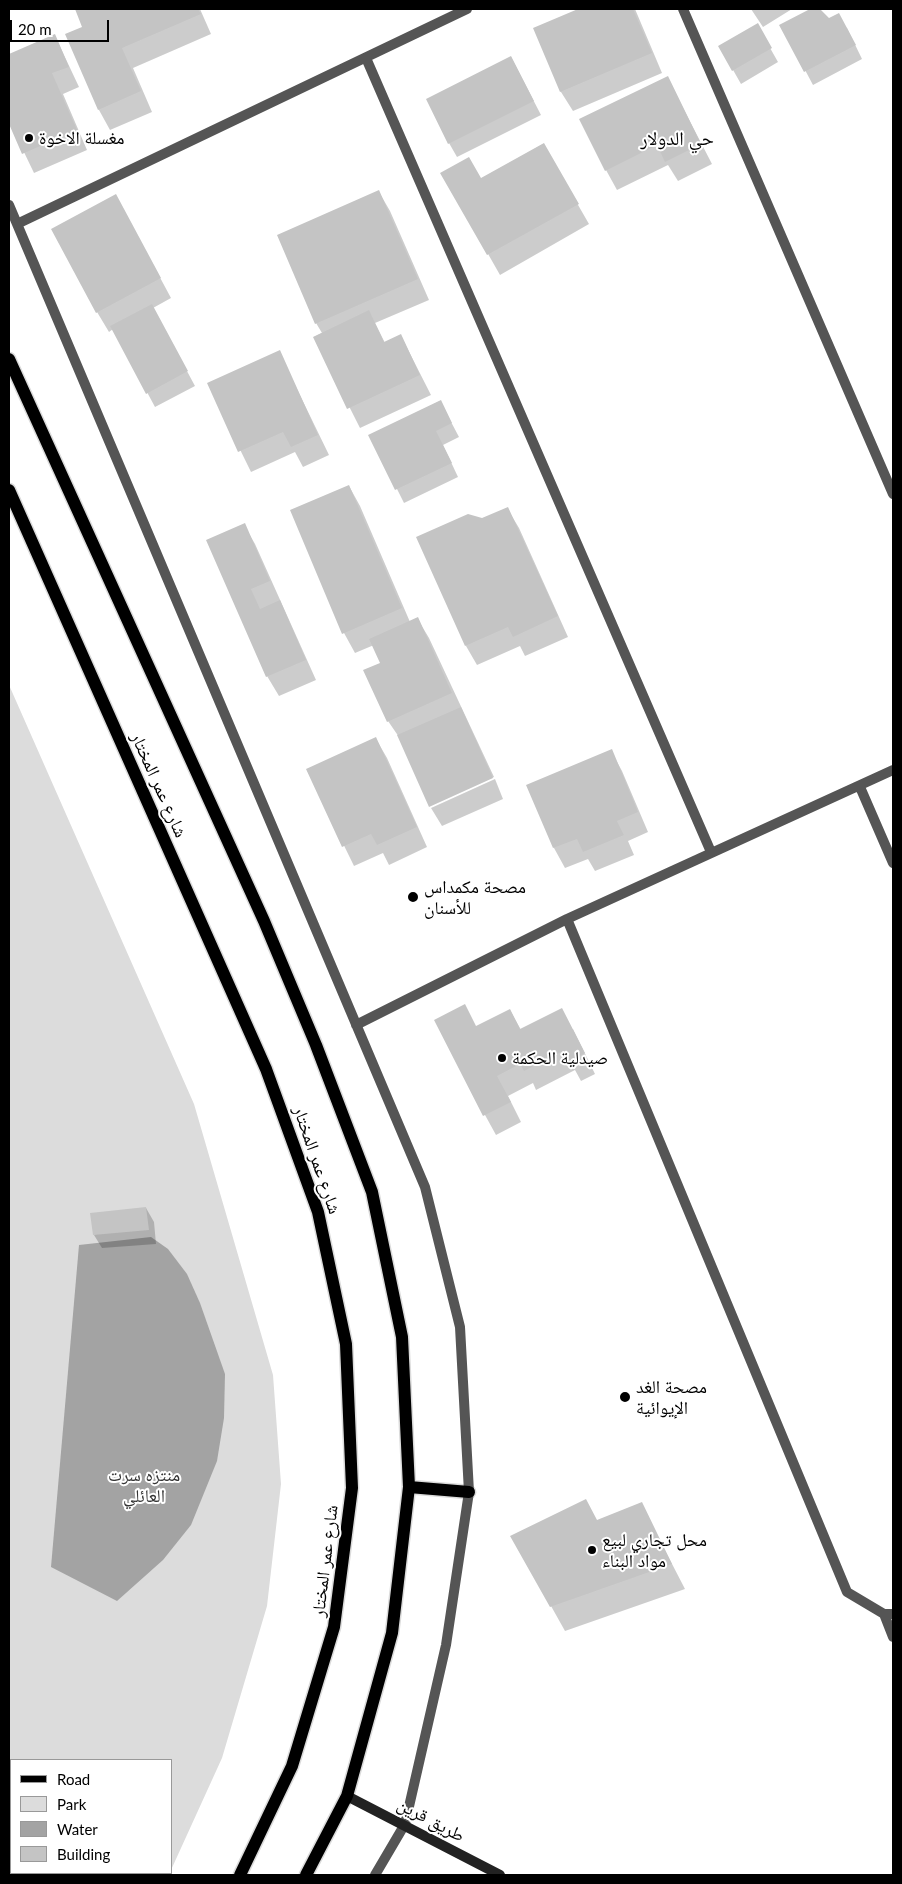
<!DOCTYPE html>
<html>
<head>
<meta charset="utf-8">
<style>
	body { margin:0 }
	#map { position:relative; width:902px; height:1884px; overflow:hidden; background:#fff; font-family:Lato,sans-serif }
	canvas { display:block }
	.frame { position:absolute; inset:0; border:10px solid #000; pointer-events:none }
	.legend { position:absolute; left:10px; top:1759px; width:162px; height:115px; box-sizing:border-box; background:#fff; border:1px solid #999; margin:0; padding:6px 9px; list-style:none; font-size:15px; color:#000 }
	.legend li { display:flex; align-items:center; gap:10px; height:25px }
	.legend b { width:25px; border:1px solid #999 }
	.scale { position:absolute; left:10px; top:20px; width:99px; height:22px; box-sizing:border-box; border:2px solid #000; border-top:0; padding-left:6px; font-size:15px; line-height:18px; white-space:nowrap; color:#000; -webkit-text-stroke:4px #fff; paint-order:stroke }
</style>
</head>
<body>
<div id="map">
<canvas width="902" height="1884"></canvas>
<div class="frame"></div>
<ul class="legend">
<li><b style="height:6px;background:#000"></b>Road</li>
<li><b style="height:14px;background:#dcdcdc"></b>Park</li>
<li><b style="height:14px;background:#a3a3a3"></b>Water</li>
<li><b style="height:14px;background:#c4c4c4"></b>Building</li>
</ul>
<div class="scale">20 m</div>
</div>
<script>
const g = document.querySelector('canvas').getContext('2d');
g.lineJoin = 'round';
function fill(path, color) {
  g.fillStyle = color;
  g.fill(path, 'evenodd');
}
function shape(rows) {
  const path = new Path2D();
  for (const r of rows) {
    path.moveTo(r[0], r[1]);
    for (let i = 2; i < r.length; i += 2) path.lineTo(r[i], r[i + 1]);
  }
  return path;
}
function strokePath(path, color, width, dash) {
  g.strokeStyle = color;
  g.lineWidth = width;
  g.lineCap = dash ? 'butt' : 'round';
  g.setLineDash(dash || []);
  g.stroke(path);
}
function write(font, color, halo, rows, align = 'center') {
  g.font = font + ' Lato,"Noto Naskh Arabic",sans-serif';
  g.lineWidth = 4;
  g.setLineDash([]);
  g.textBaseline = 'middle';
  g.strokeStyle = halo;
  g.fillStyle = color;
  for (const [text, x, y, turn = 0] of rows) {
    g.save();
    g.translate(x, y);
    g.rotate((+turn || 0) * Math.PI / 180);
    g.textAlign = isNaN(turn) ? turn : align;
    if (halo) g.strokeText(text, 0, 0);
    g.fillText(text, 0, 0);
    g.restore();
  }
}
const green = shape([
	[9,685,194,1104,273,1375,281,1484,267,1606,222,1758,171,1870,171,1760,11,1760,11,1873,169,1873,168,1875,9,1875]
]);
const water = shape([
	[151,1237,168,1249,187,1274,200,1303,225,1374,224,1418,217,1461,191,1525,163,1560,117,1601,51,1567,79,1245]
]);
const shadow = shape([
	[76,9,200,9,211,34,133,68,152,112,110,130,99,110,67,35,84,28],
	[581,9,635,9,662,73,573,111,561,92,535,29],
	[751,9,792,9,763,27],
	[813,9,818,9,829,20,847,28,862,59,813,85,781,25],
	[757,25,778,62,741,84,720,47],
	[55,36,79,87,63,94,87,150,34,173,9,121,9,56],
	[511,57,541,115,457,157,449,143],
	[667,77,712,164,678,181,668,165,617,190,606,170],
	[543,144,589,224,500,275,442,173,481,180],
	[379,192,390,211,429,300,375,323,385,343,401,336,431,395,360,428,314,337,322,333,316,323],
	[127,216,171,298,153,308,195,386,155,407,113,329,109,332,97,312],
	[279,352,329,455,303,467,295,452,251,472,208,384],
	[440,401,459,437,443,445,458,477,404,503,370,435],
	[349,486,360,506,410,622,417,618,429,638,494,777,430,805,401,740,388,721,382,663,374,645,355,653,344,633,291,511],
	[507,508,519,528,568,637,525,656,520,646,477,665,466,646,482,519],
	[244,525,255,544,316,680,279,696,267,676,208,540],
	[376,739,387,758,427,847,389,865,383,853,354,866,307,770],
	[611,751,622,771,648,832,628,841,634,855,595,871,588,859,565,868,554,848,528,786],
	[495,779,503,799,442,826,431,808],
	[510,1010,521,1030,573,1029,595,1074,581,1081,575,1070,536,1090,533,1083,508,1096,521,1122,496,1135,485,1115,477,1027],
	[146,1208,154,1222,156,1244,102,1248,94,1235],
	[641,1504,685,1589,565,1631,551,1606]
]);
const building = shape([
	[75,9,198,9,201,14,122,48,141,91,98,110,65,34,82,27],
	[578,9,633,9,652,53,560,92,533,28],
	[810,9,820,9,829,18,839,13,856,45,804,72,779,25],
	[758,23,772,48,732,71,718,46],
	[55,34,69,67,52,73,77,130,22,154,9,124,9,54],
	[511,56,534,101,448,144,426,99],
	[668,76,701,144,665,162,657,145,605,171,579,119],
	[544,143,579,204,487,255,440,173,469,157,481,178],
	[379,190,418,279,315,324,277,235],
	[116,194,161,278,96,313,51,229],
	[152,304,188,371,146,394,110,326],
	[369,310,384,342,401,334,420,375,347,409,313,337],
	[280,350,318,435,291,447,283,432,238,452,207,383],
	[441,400,452,423,436,431,452,463,395,490,368,435],
	[349,485,402,608,342,634,290,510],
	[508,507,558,616,513,637,508,627,465,646,416,537,468,514,482,518],
	[245,523,270,581,251,589,260,609,280,600,306,660,266,677,206,540],
	[418,617,452,693,387,722,363,670,380,663,369,639],
	[461,707,493,778,429,807,397,735],
	[376,737,417,827,377,845,371,834,342,847,306,769],
	[612,749,638,812,617,821,624,835,583,852,577,839,553,848,526,785],
	[465,1004,476,1026,510,1009,520,1029,562,1008,585,1053,569,1062,563,1051,524,1071,520,1064,497,1076,511,1102,483,1116,434,1020],
	[146,1207,149,1230,93,1235,90,1213],
	[586,1499,597,1520,642,1502,672,1564,550,1607,510,1536]
]);
const street = shape([
	[683,9,893,494],
	[366,58,711,852],
	[9,205,425,1187,460,1327,469,1492,446,1645,405,1824,375,1875],
	[17,224,467,9],
	[860,787,893,863],
	[567,919,847,1592,884,1614,893,1614],
	[356,1025,567,919,893,770],
	[884,1614,893,1637]
]);
const secondary = shape([
	[347,1796,500,1875]
]);
const primary = shape([
	[9,359,264,921,316,1045,372,1192,402,1337,409,1487,392,1633,347,1796,306,1875],
	[9,490,266,1069,318,1212,346,1344,352,1488,334,1627,292,1766,240,1875],
	[409,1487,469,1492]
]);
const markers = [
	[29,138,5,"#000"],
	[413,897,6,"#000"],
	[502,1058,5,"#000"],
	[625,1397,6,"#000"],
	[592,1550,5,"#000"]
];
const poiNames = [
	["مغسلة الاخوة",39,138],
	["مصحة مكمداس",424,887],
	["للأسنان",424,908],
	["صيدلية الحكمة",512,1058],
	["مصحة الغد",636,1387],
	["الإيوائية",636,1408],
	["محل تجاري لبيع",602,1540],
	["مواد البناء",602,1561]
];
const streetNames = [
	["شارع عمر المختار",159,785,66],
	["شارع عمر المختار",317,1160,71],
	["شارع عمر المختار",325,1561,-83],
	["طريق قرين",431,1820,28]
];
const parkNames = [
	["منتزه سرت",144,1475],
	["العائلي",144,1496]
];
const neighbourhoodNames = [
	["حي الدولار",677,139]
];
fill(green, '#dcdcdc');
fill(water, '#a3a3a3');
fill(shadow, '#0003');
fill(building, '#c4c4c4');
strokePath(primary, '#dbdbdb', 15);
strokePath(street, '#555', 10);
strokePath(secondary, '#222', 10);
strokePath(primary, '#000', 12);
for (const [x, y, r, color] of markers) {
  const dot = new Path2D();
  dot.arc(x, y, r, 0, 2 * Math.PI);
  g.fillStyle = color;
  g.fill(dot);
  strokePath(dot, '#fff', 2);
}
write('18px', '#000', '#fff', poiNames, 'left');
write('18px', '#000', '#fff', streetNames);
write('18px', '#333', '#fff', parkNames);
write('19px', '#000', '#fff', neighbourhoodNames);
</script>
</body>
</html>
